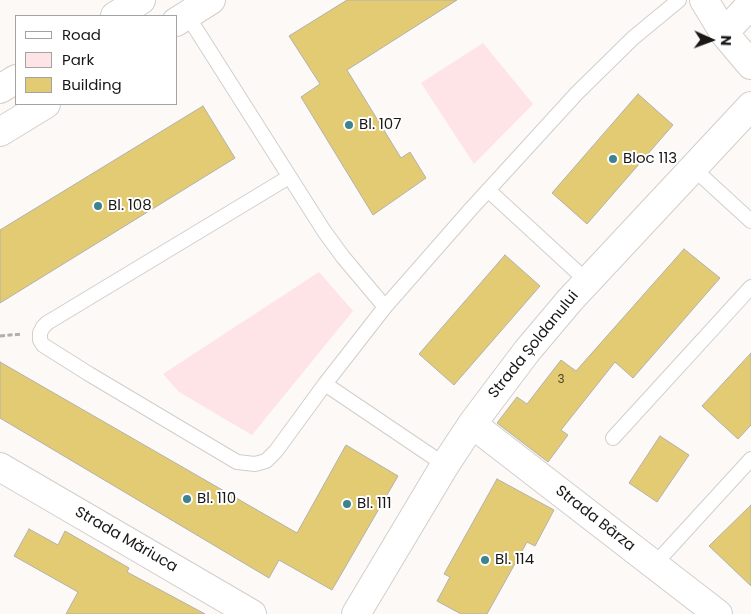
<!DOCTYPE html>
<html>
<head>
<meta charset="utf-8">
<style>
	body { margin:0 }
	#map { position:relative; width:751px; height:614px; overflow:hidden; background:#fdf9f6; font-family:Poppins,sans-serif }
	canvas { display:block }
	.legend { position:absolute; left:15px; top:15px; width:162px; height:90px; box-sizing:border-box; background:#fff; border:1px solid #a3a3a2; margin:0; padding:6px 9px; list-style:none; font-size:15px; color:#191816 }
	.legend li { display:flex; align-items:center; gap:10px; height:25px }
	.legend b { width:25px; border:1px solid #a3a3a2 }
	.north { position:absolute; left:686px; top:15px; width:50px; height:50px; -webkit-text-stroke:4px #fff; paint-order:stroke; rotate:92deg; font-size:14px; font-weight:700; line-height:20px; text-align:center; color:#191816 }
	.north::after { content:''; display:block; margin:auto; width:18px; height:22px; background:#191816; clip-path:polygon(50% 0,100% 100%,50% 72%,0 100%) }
</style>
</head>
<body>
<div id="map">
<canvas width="751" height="614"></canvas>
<ul class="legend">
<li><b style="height:6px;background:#fff"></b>Road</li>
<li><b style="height:14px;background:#fee3e7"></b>Park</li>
<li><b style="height:14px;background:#e3cb73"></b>Building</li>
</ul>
<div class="north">N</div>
</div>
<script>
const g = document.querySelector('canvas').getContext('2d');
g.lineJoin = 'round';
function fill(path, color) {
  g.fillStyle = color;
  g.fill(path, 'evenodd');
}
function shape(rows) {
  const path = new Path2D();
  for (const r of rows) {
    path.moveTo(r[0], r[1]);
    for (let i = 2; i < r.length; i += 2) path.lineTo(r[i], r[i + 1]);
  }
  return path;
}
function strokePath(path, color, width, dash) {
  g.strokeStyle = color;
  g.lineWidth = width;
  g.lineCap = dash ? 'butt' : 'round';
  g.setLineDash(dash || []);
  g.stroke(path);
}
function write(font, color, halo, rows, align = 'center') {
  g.font = font + ' Poppins,sans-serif';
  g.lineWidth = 4;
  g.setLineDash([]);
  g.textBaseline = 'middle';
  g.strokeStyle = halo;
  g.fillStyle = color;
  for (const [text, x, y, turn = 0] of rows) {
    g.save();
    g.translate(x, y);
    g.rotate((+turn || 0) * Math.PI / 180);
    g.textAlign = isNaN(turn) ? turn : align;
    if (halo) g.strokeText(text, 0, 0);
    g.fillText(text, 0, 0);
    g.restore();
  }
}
const green = shape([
	[483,43,533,104,474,164,421,83],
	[319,272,353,311,252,435,179,392,163,374]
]);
const building = shape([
	[347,0,457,0,347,70,401,158,410,152,426,178,373,215,301,97,320,84,289,36,347,0],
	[638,94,673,125,587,224,552,193,638,94],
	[203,106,235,158,0,303,0,230,203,106],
	[684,249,720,278,633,378,615,362,561,430,568,435,548,462,497,423,517,397,527,404,561,360,576,371,684,249],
	[505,255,540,286,454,385,419,354,505,255],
	[751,353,751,425,738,439,702,406,751,353],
	[0,362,297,533,346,445,398,476,332,590,279,560,269,578,0,418,0,362],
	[660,436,689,455,657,502,629,483,660,436],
	[497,479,554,510,535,546,527,542,487,614,461,614,437,601,450,577,444,574,497,479],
	[751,505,751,586,709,546,751,505],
	[29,529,58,545,65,531,129,568,127,572,205,614,66,614,78,592,14,556,29,529]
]);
const path = shape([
	[0,336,22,334]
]);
const lane = shape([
	[187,15,324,231,343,257,385,307],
	[693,168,751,221],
	[289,177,47,323,43,327,40,333,40,340,43,345,89,374,237,462,255,464,266,461,276,451,325,384,385,307,470,210,577,93,633,38,679,0],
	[488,190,587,281],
	[325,384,445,465],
	[613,438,751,287],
	[654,565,751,459]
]);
const street = shape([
	[704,0,724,33,751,65],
	[724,33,751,4],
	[472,424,718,614],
	[0,467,252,614],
	[356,614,445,465,472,424,527,351,570,300,751,106]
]);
const secondary = shape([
	[115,16,141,0],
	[176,22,211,0],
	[0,89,16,79],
	[0,132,46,104]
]);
const markers = [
	[349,125,5,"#3d838e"],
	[613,159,5,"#3d838e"],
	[98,206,5,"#3d838e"],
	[187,499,5,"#3d838e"],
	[347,504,5,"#3d838e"],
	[485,560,5,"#3d838e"]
];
const numberNames = [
	["3",561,380]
];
const poiNames = [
	["Bl. 107",359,125],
	["Bloc 113",623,159],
	["Bl. 108",108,206],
	["Bl. 110",197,499],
	["Bl. 111",357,504],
	["Bl. 114",495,560]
];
const streetNames = [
	["Strada Șoldanului",534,345,-51],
	["Strada Bârza",595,519,38],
	["Strada Măriuca",126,540,30]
];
fill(green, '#fee3e7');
fill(building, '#e3cb73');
strokePath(building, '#b2b1ac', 1);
strokePath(lane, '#d2ceca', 16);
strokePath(street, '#d2ceca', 30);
strokePath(secondary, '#d2ceca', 30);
strokePath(path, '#b1aeab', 3, [5, 2.5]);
strokePath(lane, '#fff', 14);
strokePath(street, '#fff', 28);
strokePath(secondary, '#fff', 28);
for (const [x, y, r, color] of markers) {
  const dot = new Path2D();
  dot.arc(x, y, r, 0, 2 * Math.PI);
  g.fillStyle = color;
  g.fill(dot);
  strokePath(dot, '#fff', 2);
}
write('12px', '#4c452d', null, numberNames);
write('15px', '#191816', '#fff', poiNames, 'left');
write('15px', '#191816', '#fff', streetNames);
</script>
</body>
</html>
